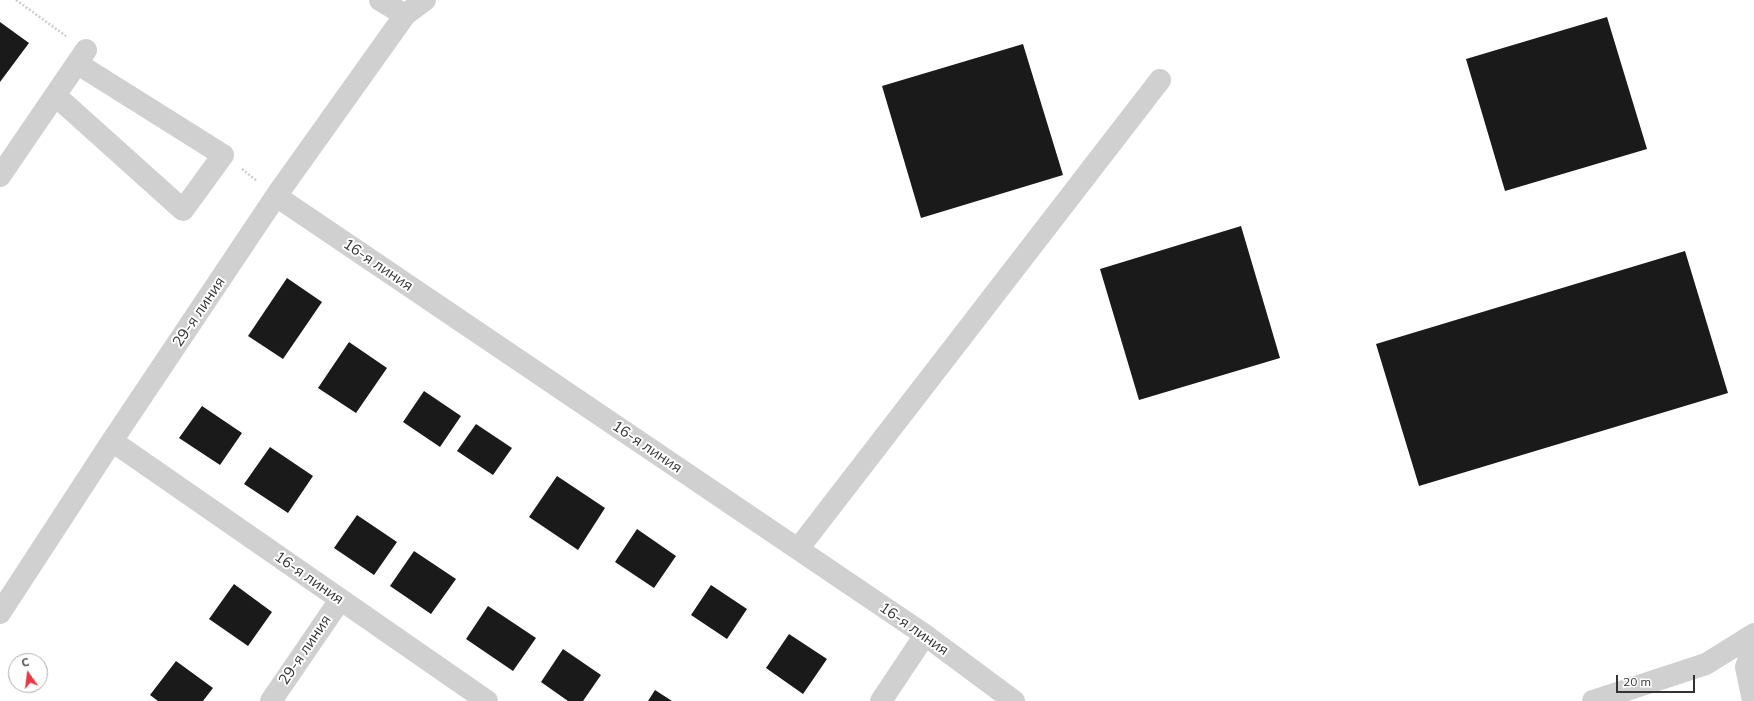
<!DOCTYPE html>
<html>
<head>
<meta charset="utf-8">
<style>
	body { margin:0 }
	#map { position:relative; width:1754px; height:701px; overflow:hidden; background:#fff; font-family:Mulish,sans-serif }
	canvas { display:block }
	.north { position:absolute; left:8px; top:653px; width:40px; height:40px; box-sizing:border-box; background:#fff; border:1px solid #adadad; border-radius:50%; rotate:346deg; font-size:11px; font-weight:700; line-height:16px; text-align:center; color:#333 }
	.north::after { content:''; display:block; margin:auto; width:14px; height:18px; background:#e63946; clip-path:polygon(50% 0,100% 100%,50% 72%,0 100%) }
	.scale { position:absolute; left:1616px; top:675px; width:79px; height:18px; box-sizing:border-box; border:2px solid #333; border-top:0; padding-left:5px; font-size:12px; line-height:14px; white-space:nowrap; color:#333; -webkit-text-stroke:3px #fff; paint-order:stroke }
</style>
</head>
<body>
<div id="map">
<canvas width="1754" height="701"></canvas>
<div class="north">С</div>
<div class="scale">20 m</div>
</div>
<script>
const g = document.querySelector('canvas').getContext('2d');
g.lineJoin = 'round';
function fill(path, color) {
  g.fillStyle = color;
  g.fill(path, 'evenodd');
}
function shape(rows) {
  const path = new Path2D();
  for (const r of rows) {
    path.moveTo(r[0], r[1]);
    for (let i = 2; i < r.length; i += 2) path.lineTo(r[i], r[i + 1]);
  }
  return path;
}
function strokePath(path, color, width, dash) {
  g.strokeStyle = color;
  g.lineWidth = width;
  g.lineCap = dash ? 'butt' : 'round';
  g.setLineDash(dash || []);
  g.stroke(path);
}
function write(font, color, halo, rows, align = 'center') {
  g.font = font + ' Mulish,sans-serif';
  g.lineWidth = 4;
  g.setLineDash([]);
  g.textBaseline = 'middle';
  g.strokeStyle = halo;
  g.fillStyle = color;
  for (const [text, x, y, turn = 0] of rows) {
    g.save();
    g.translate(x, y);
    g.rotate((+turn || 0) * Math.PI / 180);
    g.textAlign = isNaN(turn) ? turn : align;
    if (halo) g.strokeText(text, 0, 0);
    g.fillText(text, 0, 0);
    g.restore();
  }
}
const building = shape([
	[1607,17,1647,149,1505,191,1466,59],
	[0,22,29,43,0,82],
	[1023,44,1063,175,921,218,882,86],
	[1241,226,1280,358,1139,400,1100,269],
	[1685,251,1728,393,1419,486,1376,344],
	[287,278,322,302,283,359,248,336],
	[349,342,387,368,356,413,318,388],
	[424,391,461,416,440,447,403,422],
	[202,406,242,433,220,465,179,438],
	[476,424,512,448,493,475,457,451],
	[270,447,313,476,288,513,244,484],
	[557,476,605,508,578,550,529,517],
	[357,515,397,542,374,575,334,548],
	[637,529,676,556,654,588,615,562],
	[414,551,456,579,431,614,390,586],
	[234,584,272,612,248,646,209,619],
	[711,585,747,609,727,639,691,615],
	[488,606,536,638,513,671,466,639],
	[789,634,827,659,803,694,766,668],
	[563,649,601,675,583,701,568,701,541,682],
	[176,661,213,688,203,701,158,701,150,695],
	[655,690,672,701,648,701]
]);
const path = shape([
	[16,0,66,36],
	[242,169,257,181]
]);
const minor = shape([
	[380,0,405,15],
	[56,96,183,210,223,155,78,64],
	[0,176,86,50],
	[276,196,925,635,1014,701],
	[112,441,487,701],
	[798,549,1160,80],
	[0,613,112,441,276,196,405,15,425,0],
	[271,701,340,600],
	[881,701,925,635],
	[1593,701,1706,664,1754,634],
	[1753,701,1746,667,1750,656,1754,653]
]);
const streetNames = [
	["16-я линия",378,265,34],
	["29-я линия",199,312,-56],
	["16-я линия",647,447,34],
	["16-я линия",309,578,35],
	["16-я линия",914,629,35],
	["29-я линия",305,650,-56]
];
fill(building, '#1a1a1a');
strokePath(path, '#cdcdcd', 2.5, [2, 2]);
strokePath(minor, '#d0d0d0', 22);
write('15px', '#333', '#fff', streetNames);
</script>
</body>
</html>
